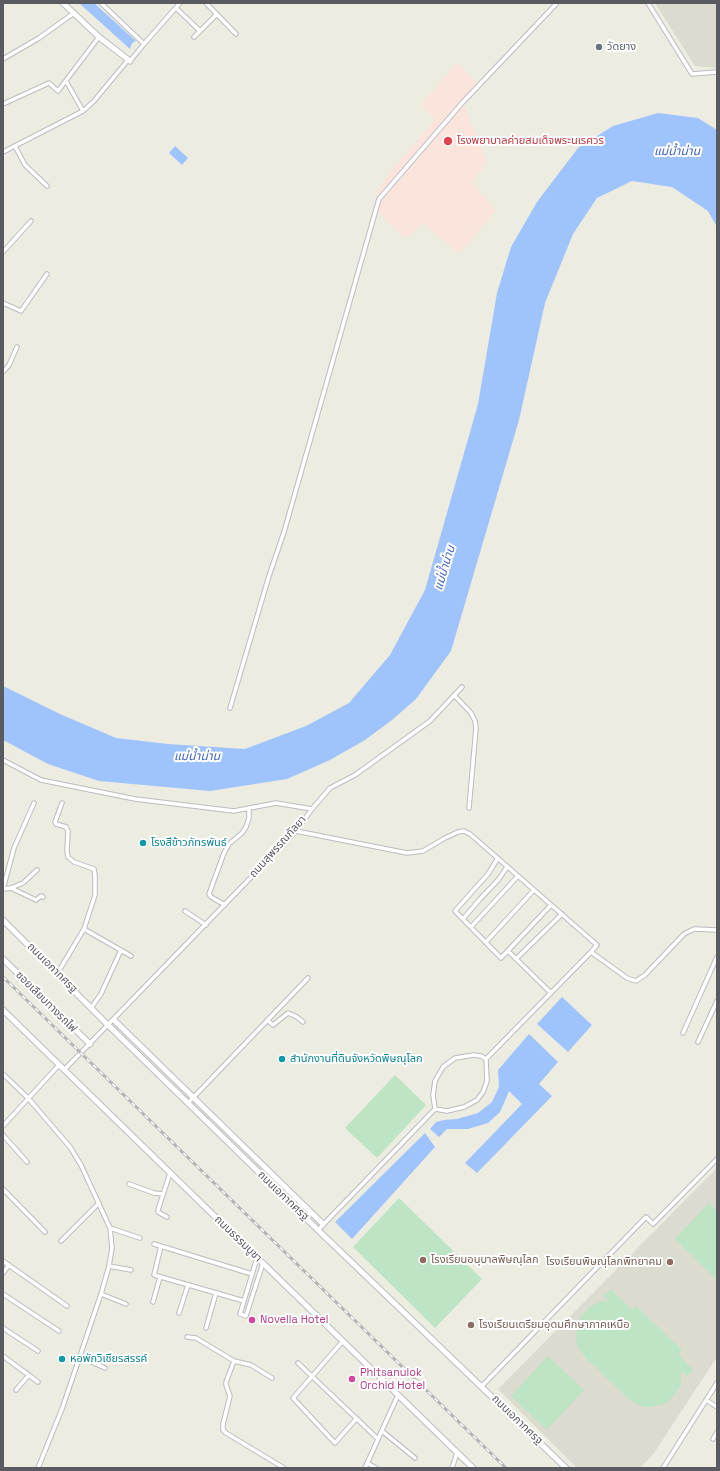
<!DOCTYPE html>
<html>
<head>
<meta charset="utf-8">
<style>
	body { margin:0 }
	#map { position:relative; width:720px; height:1471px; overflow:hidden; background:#ecece0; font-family:"Space Grotesk",sans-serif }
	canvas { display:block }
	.frame { position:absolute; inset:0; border:4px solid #595b61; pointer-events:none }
</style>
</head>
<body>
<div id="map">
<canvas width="720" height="1471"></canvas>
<div class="frame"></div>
</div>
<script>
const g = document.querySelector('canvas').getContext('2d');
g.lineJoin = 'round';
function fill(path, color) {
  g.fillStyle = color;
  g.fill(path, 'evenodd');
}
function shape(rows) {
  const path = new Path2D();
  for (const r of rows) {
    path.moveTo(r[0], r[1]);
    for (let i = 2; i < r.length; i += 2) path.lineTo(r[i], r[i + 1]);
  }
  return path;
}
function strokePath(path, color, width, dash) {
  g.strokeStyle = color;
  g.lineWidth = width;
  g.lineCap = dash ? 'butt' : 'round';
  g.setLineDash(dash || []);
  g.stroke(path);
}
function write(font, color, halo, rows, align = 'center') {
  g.font = font + ' "Space Grotesk","Noto Sans Thai",sans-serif';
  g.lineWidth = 4;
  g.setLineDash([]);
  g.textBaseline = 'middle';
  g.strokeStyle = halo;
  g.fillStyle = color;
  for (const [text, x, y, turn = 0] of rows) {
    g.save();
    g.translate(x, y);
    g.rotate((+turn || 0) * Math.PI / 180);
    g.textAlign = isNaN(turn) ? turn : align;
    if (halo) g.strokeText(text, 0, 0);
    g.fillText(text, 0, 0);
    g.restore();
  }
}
const education = shape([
	[655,3,717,3,717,68,695,66],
	[717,1168,717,1357,654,1453,640,1468,577,1468,498,1389]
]);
const medical = shape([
	[457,63,477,82,463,102,487,163,472,183,496,211,459,254,423,223,406,239,379,213,377,192,387,176,435,119,420,105]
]);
const green = shape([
	[395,1075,426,1105,377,1158,345,1128],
	[399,1198,482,1279,435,1328,353,1247],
	[709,1203,717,1211,717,1280,675,1239],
	[611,1289,632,1310,636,1306,682,1350,678,1354,693,1370,687,1376,681,1371,681,1385,678,1390,669,1401,663,1404,650,1407,643,1407,630,1400,586,1358,578,1347,576,1340,578,1321,584,1313,591,1306,601,1301,609,1301,604,1296],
	[548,1356,584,1390,547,1430,511,1396]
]);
const water = shape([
	[79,3,94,3,136,41,132,43,130,49],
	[658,113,698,118,717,130,717,227,708,211,672,187,632,181,597,198,573,234,545,303,519,420,451,651,416,699,392,720,365,740,330,760,287,779,210,791,99,781,48,764,3,740,3,686,60,714,116,738,168,744,245,749,306,726,349,703,390,655,425,590,478,404,497,293,511,247,537,202,578,148,613,126],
	[175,146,188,158,182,165,169,153],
	[562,997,592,1025,568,1052,537,1024],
	[529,1034,558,1062,539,1084,552,1096,477,1173,465,1163,522,1104,509,1091,500,1112,488,1123,468,1129,447,1129,439,1137,430,1129,436,1122,444,1120,457,1119,478,1113,492,1102,499,1087,498,1070],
	[425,1133,435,1147,352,1239,335,1222]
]);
const street = shape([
	[101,3,144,44],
	[206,3,236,34],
	[648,3,692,74,717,72],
	[176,8,200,31],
	[194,37,217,14],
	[3,59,39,38,74,13],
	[130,61,144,44,180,3],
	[66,81,83,111],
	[3,104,49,83,58,91,99,37],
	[15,146,25,165,47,186],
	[3,152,83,111,94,101,128,60],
	[3,252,31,221],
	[3,303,21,311,47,274],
	[4,371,9,365,17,347],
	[454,695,471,713,475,721,476,728,469,808],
	[230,708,269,576,284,532,379,199,463,102,557,3],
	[3,760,41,780,135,799,234,811,276,803,312,809],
	[296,831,407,853,423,851,445,838,458,832,464,831,470,834,597,945,591,952],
	[498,858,488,874,455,911,501,958,551,905],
	[11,888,36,900,41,896,43,897],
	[3,889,14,848,34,803],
	[3,889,11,888,23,883,37,870],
	[225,905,211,897,209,894,224,853,229,844,242,833,246,827,249,818,249,808],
	[185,911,206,925],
	[463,919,480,899,499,879,507,867],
	[471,927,518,876],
	[84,929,131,956],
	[486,942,534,890],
	[508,951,551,993],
	[516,959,562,914],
	[57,974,84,929,95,895,95,875,94,869,74,862,68,857,67,851,68,831,66,827,56,824,55,822,62,803],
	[91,1008,101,994,121,950],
	[267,1020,273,1025,288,1013,297,1017,303,1022],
	[683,1033,717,957],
	[698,1042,717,1001],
	[474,1055,481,1056,486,1059,487,1081,483,1092,477,1100,464,1107,447,1111,435,1109,433,1095,435,1081,443,1067,455,1058,474,1055],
	[486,1059,591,952,627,978,636,981,645,975,684,934,694,929,717,930],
	[64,1070,296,831,312,809,330,788,355,775,430,721,462,687],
	[3,1074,28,1098,70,1147,81,1165,110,1228,112,1248,109,1266,101,1294,62,1409,38,1468],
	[188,1103,308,978],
	[3,1126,59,1065],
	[3,1135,27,1162],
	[129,1184,154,1193,163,1194],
	[3,1189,45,1232],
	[167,1217,158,1212,158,1210,170,1173],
	[110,1228,140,1238],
	[318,1230,435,1109],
	[61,1241,99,1203],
	[154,1244,252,1274],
	[161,1246,154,1275,244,1301],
	[257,1258,240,1314,246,1316,263,1263],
	[3,1261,67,1306],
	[109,1266,131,1270],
	[3,1273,9,1265],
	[3,1294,59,1331],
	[101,1294,126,1304],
	[153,1302,160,1277],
	[179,1313,188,1285],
	[3,1328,38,1351],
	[206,1328,216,1293],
	[187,1337,196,1338,234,1361,226,1382,226,1385,230,1396,223,1424,223,1430,226,1433,284,1468],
	[343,1341,293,1398,335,1443,356,1419],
	[3,1356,38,1382],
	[80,1357,105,1368],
	[234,1361,251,1365,272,1378],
	[298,1363,378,1439],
	[482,1386,646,1217,653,1224,717,1159],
	[16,1390,29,1375],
	[706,1400,717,1407],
	[382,1431,415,1458],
	[713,1439,717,1432],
	[367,1463,376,1468],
	[365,1468,398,1395],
	[452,1468,457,1453],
	[663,1468,717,1383]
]);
const secondary = shape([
	[63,3,99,37,130,61],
	[3,920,108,1025,318,1230,566,1468],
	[3,959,90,1044],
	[3,1010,473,1468],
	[114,1020,323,1224]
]);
const rail = shape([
	[3,977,506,1468]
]);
const markers = [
	[599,47,4,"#6b7280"],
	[448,141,5,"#e0444e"],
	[143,843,4,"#0f9aa8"],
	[282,1059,4,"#0f9aa8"],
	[423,1260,4,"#8d6e63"],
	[670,1262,4,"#8d6e63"],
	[252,1320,4,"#d1479c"],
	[471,1325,4,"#8d6e63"],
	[62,1359,4,"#0f9aa8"],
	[352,1379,4,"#d1479c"]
];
const worshipNames = [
	["วัดยาง",607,47]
];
const healthNames = [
	["โรงพยาบาลค่ายสมเด็จพระนเรศวร",457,141]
];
const cultureNames = [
	["โรงสีข้าวภัทรพันธ์",151,843],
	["สำนักงานที่ดินจังหวัดพิษณุโลก",290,1059],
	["หอพักวิเชียรสรรค์",70,1359]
];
const streetNames = [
	["ถนนสุพรรณกัลยา",278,847,-48],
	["ถนนเอกาทศรฐ",52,968,45],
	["ซอยเลียบทางรถไฟ",46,1002,45],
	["ถนนเอกาทศรฐ",283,1196,44],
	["ถนนธรรมบูชา",238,1239,44],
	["ถนนเอกาทศรฐ",517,1420,44]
];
const educationNames = [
	["โรงเรียนอนุบาลพิษณุโลก",431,1260],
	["โรงเรียนพิษณุโลกพิทยาคม",662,1262,"right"],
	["โรงเรียนเตรียมอุดมศึกษาภาคเหนือ",479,1325]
];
const hotelNames = [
	["Novella Hotel",260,1320],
	["Phitsanulok",360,1373],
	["Orchid Hotel",360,1386]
];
const waterNames = [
	["แม่น้ำน่าน",677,152],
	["แม่น้ำน่าน",445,568,-73],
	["แม่น้ำน่าน",197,757]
];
fill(education, '#dcdbcf');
fill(medical, '#fae4db');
fill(green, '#bde4c4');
fill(water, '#9fc3fd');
strokePath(street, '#bbbcc2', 5.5);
strokePath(secondary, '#bbbdc4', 7);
strokePath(street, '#fff', 3.5);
strokePath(secondary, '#fff', 5);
strokePath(rail, '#b4b4b5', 3);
strokePath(rail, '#fff', 1.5, [4.5]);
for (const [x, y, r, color] of markers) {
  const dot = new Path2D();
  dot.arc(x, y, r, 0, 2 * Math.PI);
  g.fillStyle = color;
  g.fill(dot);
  strokePath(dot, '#fff', 1.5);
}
write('11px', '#5b616d', '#fff', worshipNames, 'left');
write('11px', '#be3a42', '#fff', healthNames, 'left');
write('11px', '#0d838f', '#fff', cultureNames, 'left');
write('11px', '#595b61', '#fff', streetNames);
write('11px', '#785e54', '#fff', educationNames, 'left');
write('11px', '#b23c85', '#fff', hotelNames, 'left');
write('italic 12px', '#4368c0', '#fff', waterNames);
</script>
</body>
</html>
